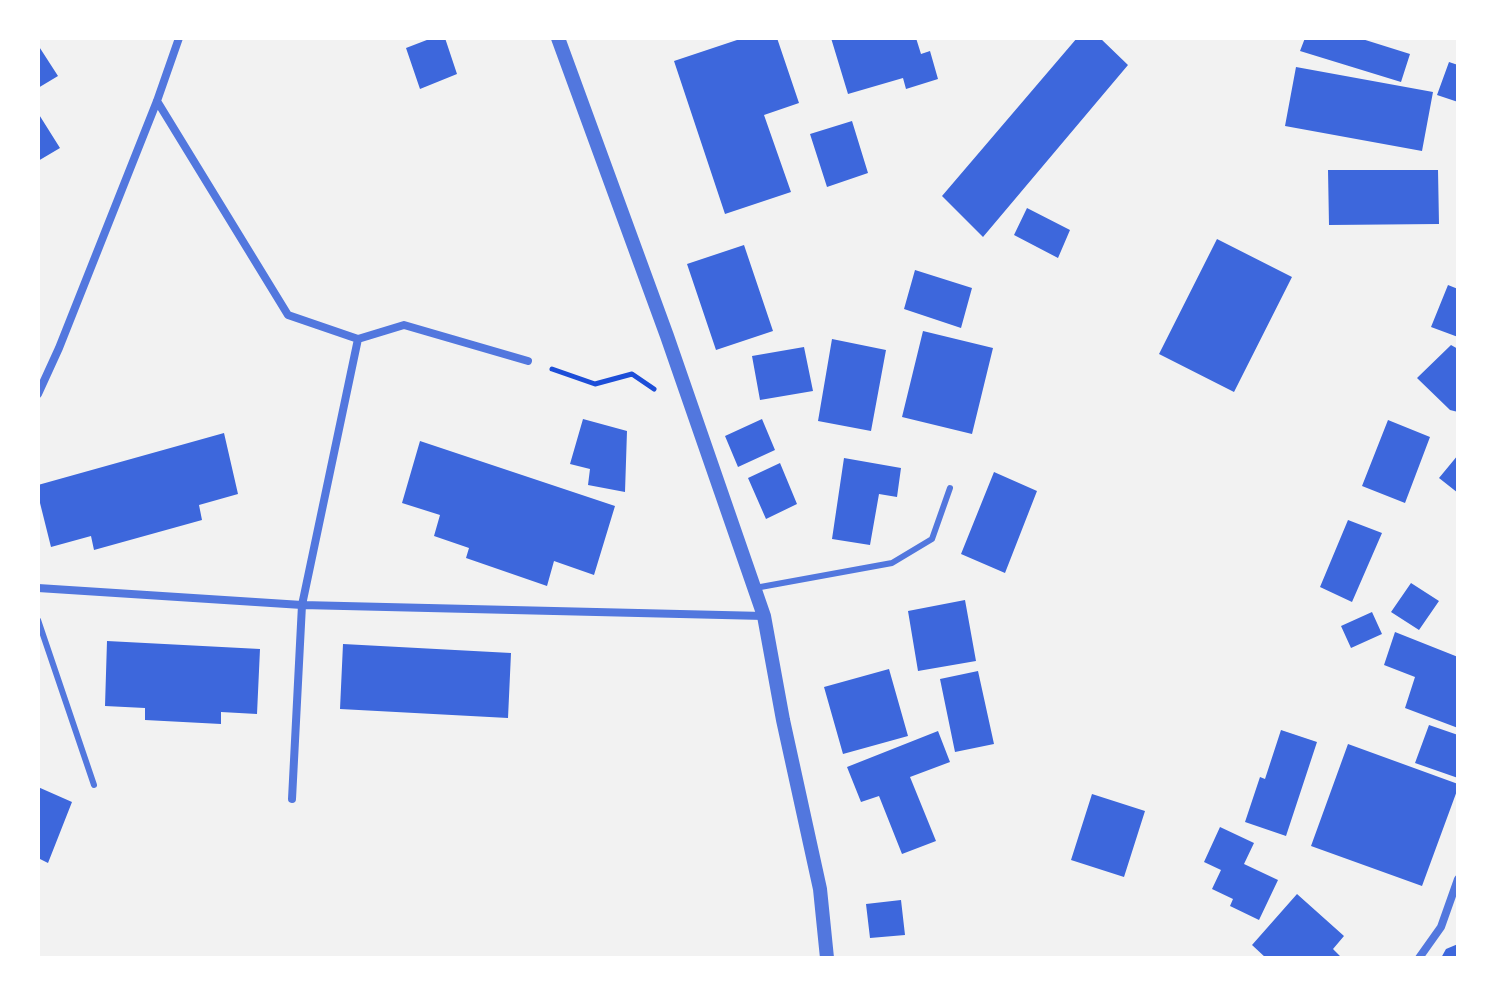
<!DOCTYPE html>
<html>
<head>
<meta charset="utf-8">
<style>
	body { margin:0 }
	#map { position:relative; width:1496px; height:996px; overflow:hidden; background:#f2f2f2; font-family:"Titillium Web",sans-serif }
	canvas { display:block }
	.frame { position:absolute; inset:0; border:40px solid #fff; pointer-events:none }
</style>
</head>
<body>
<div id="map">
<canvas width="1496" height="996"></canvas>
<div class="frame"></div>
</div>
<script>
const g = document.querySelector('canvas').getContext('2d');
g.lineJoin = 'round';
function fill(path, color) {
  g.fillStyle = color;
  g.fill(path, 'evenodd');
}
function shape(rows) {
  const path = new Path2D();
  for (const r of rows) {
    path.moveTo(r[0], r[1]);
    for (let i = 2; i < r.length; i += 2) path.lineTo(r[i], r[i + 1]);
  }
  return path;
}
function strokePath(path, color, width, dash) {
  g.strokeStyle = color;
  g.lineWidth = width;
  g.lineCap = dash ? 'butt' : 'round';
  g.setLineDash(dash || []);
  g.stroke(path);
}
const building = shape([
	[432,38,445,38,457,74,420,89,406,48],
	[743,38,777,38,799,103,764,115,791,192,725,214,674,61],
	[831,38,916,38,921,54,930,51,938,79,906,89,903,78,848,94],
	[1077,38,1100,38,1128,65,983,237,942,196],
	[1305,38,1359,38,1410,54,1401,82,1300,51],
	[38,45,58,76,38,88],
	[1449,62,1458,65,1458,102,1437,95],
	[1296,67,1433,92,1422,151,1285,126],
	[38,113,60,148,38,161],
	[852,121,868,173,827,187,810,134],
	[1328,170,1438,170,1439,224,1329,225],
	[1027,208,1070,230,1058,258,1014,235],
	[1217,239,1292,277,1234,392,1159,354],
	[744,245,773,331,716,350,687,264],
	[915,270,972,288,961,328,904,309],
	[1448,285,1458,289,1458,337,1431,327],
	[923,331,993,348,972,434,902,417],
	[832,339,886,350,871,431,818,421],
	[1451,345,1458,349,1458,412,1450,410,1417,378],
	[804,347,813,391,760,400,752,356],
	[583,419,627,431,625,492,588,485,590,469,570,464],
	[762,419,775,450,738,467,725,436],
	[1388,420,1430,437,1405,503,1362,486],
	[224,433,238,494,199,505,202,520,94,550,91,536,51,547,38,495,38,485],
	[420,441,615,506,594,575,554,561,547,586,466,558,469,548,434,536,440,515,402,503],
	[1458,455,1458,493,1439,478],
	[844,458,901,468,897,497,879,494,870,545,832,539],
	[780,463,797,504,766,519,748,478],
	[994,472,1037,491,1005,573,961,554],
	[1348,520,1382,533,1352,602,1320,587],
	[1411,583,1439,601,1419,630,1391,612],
	[965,600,976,661,918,671,908,611],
	[1372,612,1382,634,1351,648,1341,626],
	[1395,632,1458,657,1458,728,1405,708,1415,677,1384,665],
	[107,641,260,649,257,714,221,712,221,724,145,720,145,708,105,706],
	[343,644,511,653,508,718,340,709],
	[889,669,908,736,843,754,824,687],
	[978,671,994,744,955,752,940,679],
	[1429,725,1458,735,1458,778,1415,763],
	[1281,730,1317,742,1286,836,1245,822,1260,777,1265,779],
	[938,731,950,762,910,777,936,841,902,854,879,796,861,802,847,767],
	[1348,744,1458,784,1458,788,1422,886,1311,846],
	[38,787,72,802,48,863,38,858],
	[1092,794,1145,811,1124,877,1071,860],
	[1220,827,1254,843,1244,864,1278,880,1259,920,1230,906,1233,899,1212,889,1221,870,1204,862],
	[1297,894,1344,936,1333,949,1342,958,1266,958,1252,945],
	[901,900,905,935,870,938,866,904],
	[1458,944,1458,958,1441,958,1446,949]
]);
const path = shape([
	[552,369,595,384,632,374,654,389]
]);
const service = shape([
	[755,588,892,563,932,539,950,488],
	[38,620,94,785]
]);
const minor = shape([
	[157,101,288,315,358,339,404,325,528,361],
	[38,394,59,348,157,101,179,38],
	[38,588,302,605,764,616],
	[292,799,302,605,358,339],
	[1419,958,1441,927,1458,879]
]);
const tertiary = shape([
	[558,38,667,336,764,616,783,720,820,889,827,958]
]);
fill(building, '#3d67dc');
strokePath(path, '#1d4ed8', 5);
strokePath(service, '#5277de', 6);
strokePath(minor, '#5277de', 8);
strokePath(tertiary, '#5277de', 14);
</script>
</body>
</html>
